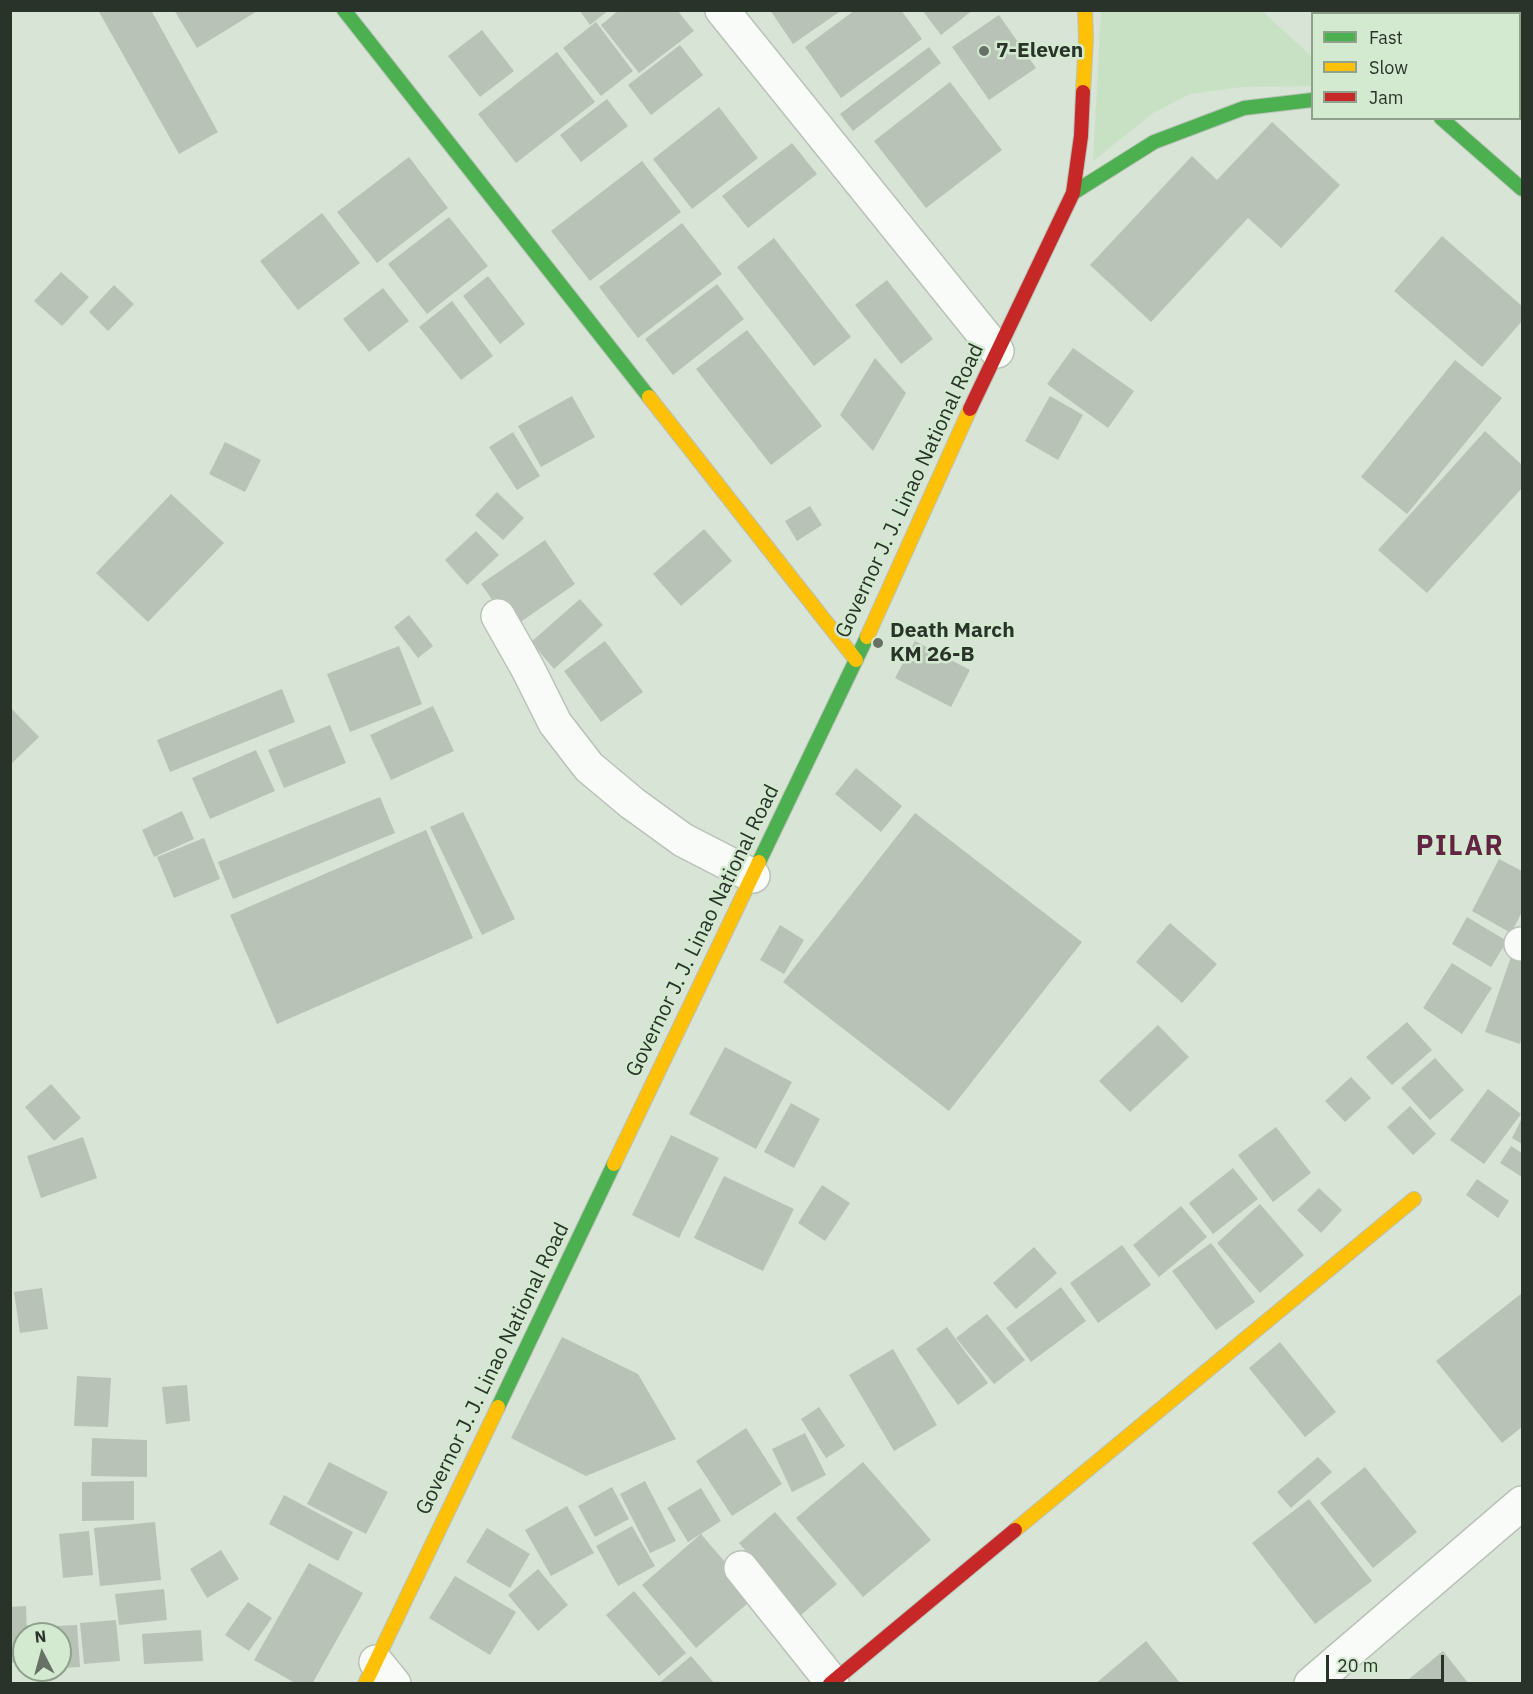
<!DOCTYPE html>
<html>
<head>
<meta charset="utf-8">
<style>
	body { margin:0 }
	#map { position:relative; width:1533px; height:1694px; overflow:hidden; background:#d8e4d6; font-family:"IBM Plex Sans",sans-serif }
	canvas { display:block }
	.frame { position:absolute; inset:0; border:12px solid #2a3329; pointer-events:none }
	.legend { position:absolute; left:1311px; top:12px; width:210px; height:108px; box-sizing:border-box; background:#d3ead0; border:2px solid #8fa18d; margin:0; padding:8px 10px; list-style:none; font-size:18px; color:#2a3329 }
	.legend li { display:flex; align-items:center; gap:12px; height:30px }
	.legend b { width:30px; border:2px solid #8fa18d }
	.north { position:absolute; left:12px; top:1622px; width:60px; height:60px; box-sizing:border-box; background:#d3ead0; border:2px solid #8fa18d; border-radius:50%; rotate:354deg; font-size:16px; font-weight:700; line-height:24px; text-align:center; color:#2a3329 }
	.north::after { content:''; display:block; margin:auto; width:21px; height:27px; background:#677166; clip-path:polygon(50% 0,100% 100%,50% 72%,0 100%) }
	.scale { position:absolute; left:1326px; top:1655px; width:118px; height:27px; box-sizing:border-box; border:3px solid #2a3329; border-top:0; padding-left:8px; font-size:18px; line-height:21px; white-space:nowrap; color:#2a3329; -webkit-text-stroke:4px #d3ead0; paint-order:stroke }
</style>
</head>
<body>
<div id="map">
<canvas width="1533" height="1694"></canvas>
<div class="frame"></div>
<ul class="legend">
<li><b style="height:8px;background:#4caf50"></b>Fast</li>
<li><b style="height:8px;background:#ffc107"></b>Slow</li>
<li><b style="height:8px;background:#c62828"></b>Jam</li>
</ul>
<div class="north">N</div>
<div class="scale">20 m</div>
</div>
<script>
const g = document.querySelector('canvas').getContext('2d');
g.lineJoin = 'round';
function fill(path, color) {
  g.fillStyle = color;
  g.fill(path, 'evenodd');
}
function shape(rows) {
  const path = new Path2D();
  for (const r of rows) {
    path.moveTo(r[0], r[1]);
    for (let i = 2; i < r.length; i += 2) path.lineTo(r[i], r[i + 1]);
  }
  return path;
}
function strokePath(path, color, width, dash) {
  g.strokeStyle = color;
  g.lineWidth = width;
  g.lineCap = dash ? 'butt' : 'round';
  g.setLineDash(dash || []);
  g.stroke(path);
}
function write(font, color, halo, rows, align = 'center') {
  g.font = font + ' "IBM Plex Sans",sans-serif';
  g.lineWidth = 5;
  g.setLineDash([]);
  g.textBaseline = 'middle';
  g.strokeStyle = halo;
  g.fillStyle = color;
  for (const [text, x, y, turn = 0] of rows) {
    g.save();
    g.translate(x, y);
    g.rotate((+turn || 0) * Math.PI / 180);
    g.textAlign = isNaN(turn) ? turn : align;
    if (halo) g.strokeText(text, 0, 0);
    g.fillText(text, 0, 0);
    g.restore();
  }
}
const green = shape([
	[1101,11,1262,11,1312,57,1312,86,1242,87,1190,94,1153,113,1093,161]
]);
const building = shape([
	[98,10,151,10,218,132,179,154],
	[174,10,259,10,197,48],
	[579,10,609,10,590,25],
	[619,10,677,10,694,31,639,73,601,25],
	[770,10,842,10,793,44],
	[855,10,901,10,922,39,841,98,805,47],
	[922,10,973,10,941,35],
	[999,15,1036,68,989,100,952,47],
	[596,22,633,71,601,96,563,48],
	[482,30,514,71,480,97,448,56],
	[680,45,703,75,651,115,628,85],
	[929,47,941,63,853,131,840,114],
	[557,52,595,102,516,163,478,114],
	[950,82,1002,150,926,208,874,141],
	[607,99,628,126,581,162,560,135],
	[719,107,758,158,692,209,653,159],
	[1272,122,1340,185,1281,248,1248,218,1151,322,1090,265,1192,156,1217,180],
	[792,143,817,174,748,228,722,196],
	[409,157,448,208,377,263,337,212],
	[642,161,681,212,590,281,551,231],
	[322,213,360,263,298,310,260,261],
	[449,217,488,266,427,314,388,264],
	[682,223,722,274,638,338,599,287],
	[1442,236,1522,306,1522,321,1482,367,1394,291],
	[774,238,851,337,814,366,737,267],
	[61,272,89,297,62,326,34,301],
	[488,276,525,324,500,344,463,296],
	[887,280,933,339,901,364,855,305],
	[717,284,744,319,673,375,645,339],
	[114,285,134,304,108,331,89,312],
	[383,288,409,321,369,352,343,319],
	[452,301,493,356,461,380,419,327],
	[747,330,822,426,771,465,696,369],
	[1073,348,1134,391,1108,428,1047,384],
	[875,358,906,393,873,451,840,415],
	[1455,360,1502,398,1407,514,1361,477],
	[572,396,595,437,541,467,518,426],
	[1050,396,1083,415,1058,460,1025,441],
	[1485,431,1522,465,1522,488,1427,593,1378,550],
	[513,432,540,476,517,490,489,447],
	[225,442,261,460,245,492,209,474],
	[497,492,524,518,503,540,475,515],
	[171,494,224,543,148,622,96,573],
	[810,506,822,525,797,541,785,521],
	[704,529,732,561,681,606,653,574],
	[476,531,499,555,467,585,445,560],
	[545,540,575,584,512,628,481,584],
	[580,599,603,625,554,669,531,642],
	[409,615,433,646,418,658,394,627],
	[605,641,643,692,601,722,564,671],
	[915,641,970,670,951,707,895,678],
	[399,646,422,704,350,732,327,674],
	[282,689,295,722,170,772,157,740],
	[433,706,454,751,391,780,370,735],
	[10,707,39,737,10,765],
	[330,725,346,763,284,788,268,750],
	[256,750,275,791,210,819,192,778],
	[856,768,902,806,881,832,835,794],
	[380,797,395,833,233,899,218,862],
	[182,811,194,839,154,857,142,830],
	[463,812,515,919,482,935,430,827],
	[915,813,1082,942,949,1111,783,982],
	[426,830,473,938,277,1024,230,915],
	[204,838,220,879,174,898,157,857],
	[1499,859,1522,871,1522,912,1511,933,1472,911],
	[1467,917,1507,941,1491,967,1452,944],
	[1170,923,1217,964,1182,1003,1136,962],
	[780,925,804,940,784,974,760,960],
	[1513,951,1522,954,1522,1037,1520,1044,1485,1032],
	[1452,963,1492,988,1462,1034,1423,1008],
	[1407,1022,1432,1050,1392,1085,1366,1057],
	[1158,1025,1189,1057,1130,1112,1099,1081],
	[725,1047,792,1082,756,1149,689,1114],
	[1435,1058,1464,1090,1430,1120,1401,1088],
	[1351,1077,1371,1098,1345,1122,1325,1101],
	[51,1084,81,1118,54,1141,25,1107],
	[1488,1089,1521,1114,1484,1164,1450,1140],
	[791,1103,820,1119,794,1168,764,1152],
	[1410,1106,1436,1134,1413,1155,1387,1127],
	[1522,1118,1522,1144,1512,1138],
	[1276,1127,1311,1173,1273,1202,1238,1155],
	[671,1135,719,1158,679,1238,632,1215],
	[83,1137,97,1178,41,1198,27,1156],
	[1511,1146,1522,1153,1522,1177,1500,1163],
	[1233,1168,1258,1199,1213,1234,1189,1203],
	[724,1176,794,1209,763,1271,694,1238],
	[1477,1179,1509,1201,1498,1218,1466,1195],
	[822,1185,850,1203,825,1241,798,1223],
	[1319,1188,1342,1210,1321,1233,1297,1210],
	[1260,1204,1304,1255,1260,1293,1217,1243],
	[1181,1206,1207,1237,1159,1277,1133,1245],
	[1211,1243,1255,1302,1216,1330,1172,1271],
	[1122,1245,1151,1285,1098,1323,1070,1283],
	[1034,1247,1057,1273,1016,1309,993,1283],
	[1061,1287,1086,1321,1031,1362,1006,1328],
	[42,1288,48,1329,20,1333,14,1292],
	[1522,1293,1522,1427,1502,1443,1436,1361],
	[987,1314,1025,1360,994,1384,956,1338],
	[947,1327,988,1383,958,1405,916,1349],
	[562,1337,638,1374,676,1439,586,1476,511,1438],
	[1280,1342,1336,1412,1305,1437,1249,1368],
	[893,1349,937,1425,894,1451,849,1375],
	[77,1376,111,1378,108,1427,74,1426],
	[187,1385,190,1421,166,1424,162,1387],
	[819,1407,845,1446,826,1458,801,1419],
	[746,1428,782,1484,732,1516,696,1461],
	[805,1433,826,1475,792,1492,772,1449],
	[92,1438,147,1440,147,1477,91,1476],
	[1318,1457,1332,1472,1291,1508,1277,1492],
	[329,1462,388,1492,366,1534,307,1504],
	[863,1462,931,1540,863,1597,796,1518],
	[1365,1467,1417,1532,1373,1568,1320,1503],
	[134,1481,134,1520,82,1521,82,1482],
	[645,1481,676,1541,650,1553,620,1494],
	[612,1487,629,1519,595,1537,578,1506],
	[701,1488,721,1521,688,1542,667,1508],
	[284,1495,353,1532,338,1561,269,1524],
	[1309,1499,1372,1581,1315,1624,1252,1543],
	[567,1506,594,1553,551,1576,525,1530],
	[775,1512,837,1584,801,1615,739,1543],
	[155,1522,161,1580,100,1586,94,1528],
	[632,1526,655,1566,618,1586,596,1546],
	[487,1528,530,1554,510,1588,466,1562],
	[89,1531,93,1575,63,1578,59,1534],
	[701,1534,755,1597,696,1648,642,1585],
	[221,1550,239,1579,207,1598,190,1569],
	[309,1563,363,1593,312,1684,297,1684,254,1660],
	[538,1569,568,1605,538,1631,508,1595],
	[455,1576,516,1612,490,1655,429,1618],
	[164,1589,167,1620,119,1625,115,1594],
	[634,1591,686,1653,659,1676,606,1615],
	[248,1602,272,1618,249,1651,225,1635],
	[26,1606,27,1634,24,1634,24,1662,10,1663,10,1607],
	[116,1620,120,1661,84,1664,80,1623],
	[77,1625,80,1667,60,1668,60,1634,34,1634,34,1627],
	[201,1630,203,1661,144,1664,142,1634],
	[1146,1641,1181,1684,1095,1684],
	[1443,1651,1469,1684,1403,1684],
	[691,1656,715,1684,658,1684]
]);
const street = shape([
	[722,10,997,351],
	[1468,14,1470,10],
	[498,616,528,669,555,723,589,767,632,803,683,840,753,876],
	[1521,944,1522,944],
	[741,1568,832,1682],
	[376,1662,394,1684],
	[1311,1684,1522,1503]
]);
const fast = shape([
	[344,10,649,397],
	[1441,118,1522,189],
	[1073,193,1154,142,1244,108,1312,100],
	[759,862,867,637],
	[498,1407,614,1164]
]);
const slow = shape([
	[1083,92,1086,38,1085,10],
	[649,397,856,660],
	[867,637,970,409],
	[614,1164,759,862],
	[1015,1530,1414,1199],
	[365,1684,498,1407]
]);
const jam = shape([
	[1320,10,1324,14],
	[970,409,1073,193,1081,136,1083,92],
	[830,1684,1015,1530]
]);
const markers = [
	[984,51,6,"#677166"],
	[878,643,6,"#677166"]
];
const poiNames = [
	["7-Eleven",996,51],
	["Death March",890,631],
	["KM 26-B",890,655]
];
const streetNames = [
	["Governor J. J. Linao National Road",910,491,-65],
	["Governor J. J. Linao National Road",703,931,-64],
	["Governor J. J. Linao National Road",493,1369,-64]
];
const districtNames = [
	["PILAR",1460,847]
];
fill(green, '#c8e1c4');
fill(building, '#b9c2b7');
strokePath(street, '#b9c2b7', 36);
strokePath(fast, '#b9c2b7', 16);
strokePath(slow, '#b9c2b7', 16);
strokePath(jam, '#b9c2b7', 16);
strokePath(street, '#f9fbf9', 33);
strokePath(fast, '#4caf50', 14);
strokePath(slow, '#ffc107', 14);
strokePath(jam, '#c62828', 14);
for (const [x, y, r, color] of markers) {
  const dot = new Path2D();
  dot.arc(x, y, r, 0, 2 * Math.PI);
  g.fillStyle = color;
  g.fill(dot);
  strokePath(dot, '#d3ead0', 2);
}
write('bold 21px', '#2a3329', '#d3ead0', poiNames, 'left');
write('21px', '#2a3329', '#d3ead0', streetNames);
g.letterSpacing = '1.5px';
write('bold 27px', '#632342', '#d3ead0', districtNames);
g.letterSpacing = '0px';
</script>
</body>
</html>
